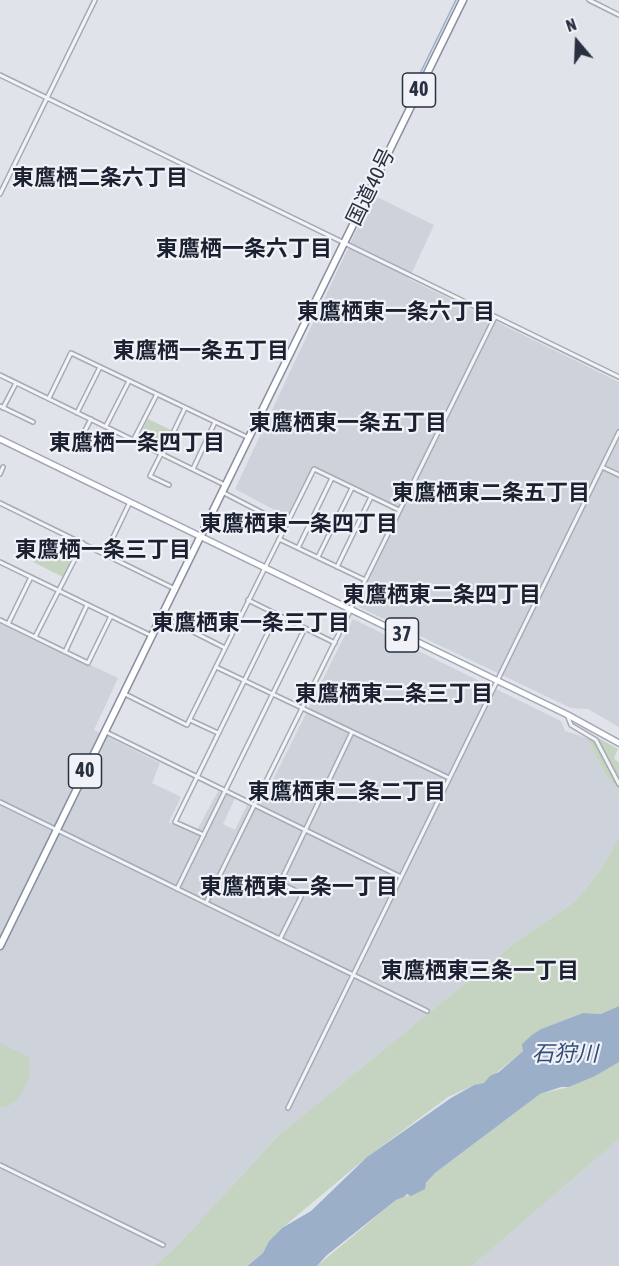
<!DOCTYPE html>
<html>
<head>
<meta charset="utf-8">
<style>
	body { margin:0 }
	#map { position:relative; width:619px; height:1266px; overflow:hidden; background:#e0e3e9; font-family:"Asap Condensed",sans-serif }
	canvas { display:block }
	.north { position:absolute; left:547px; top:12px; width:60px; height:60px; -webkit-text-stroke:4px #f0f2f7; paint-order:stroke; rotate:341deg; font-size:16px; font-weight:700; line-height:24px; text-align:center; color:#293041 }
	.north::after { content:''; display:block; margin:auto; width:21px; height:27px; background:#293041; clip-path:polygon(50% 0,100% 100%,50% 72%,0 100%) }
</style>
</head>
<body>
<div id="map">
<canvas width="619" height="1266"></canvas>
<div class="north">N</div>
</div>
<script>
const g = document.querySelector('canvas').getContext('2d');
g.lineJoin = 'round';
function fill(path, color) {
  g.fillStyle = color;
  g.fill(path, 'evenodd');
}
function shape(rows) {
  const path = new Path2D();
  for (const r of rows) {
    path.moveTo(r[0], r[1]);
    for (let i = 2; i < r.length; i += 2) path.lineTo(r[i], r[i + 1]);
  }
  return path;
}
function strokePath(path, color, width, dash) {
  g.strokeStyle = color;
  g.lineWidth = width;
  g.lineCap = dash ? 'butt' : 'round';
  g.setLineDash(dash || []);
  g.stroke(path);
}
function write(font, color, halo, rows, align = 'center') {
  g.font = font + ' "Asap Condensed","Noto Sans JP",sans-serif';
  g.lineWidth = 4.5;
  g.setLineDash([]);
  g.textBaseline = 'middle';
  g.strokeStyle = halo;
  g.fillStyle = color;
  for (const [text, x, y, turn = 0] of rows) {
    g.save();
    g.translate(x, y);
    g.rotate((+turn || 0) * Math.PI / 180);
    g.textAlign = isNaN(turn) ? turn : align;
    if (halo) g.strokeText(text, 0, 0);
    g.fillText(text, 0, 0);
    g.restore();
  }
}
const built = shape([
	[373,195,434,225,409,279,619,382,619,727,588,709,571,708,359,607,392,509,315,472,288,517,235,489],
	[353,619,561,721,565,731,587,738,606,776,619,790,619,837,602,868,576,901,516,942,279,1135,174,1249,154,1266,0,1266,0,622,118,678,94,730,160,763,152,783,181,797,169,822,195,834,218,791,235,798,223,824,235,830,247,805,258,810],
	[619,1139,619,1266,472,1266]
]);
const green = shape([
	[148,419,171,430,161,451,138,439],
	[44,539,74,554,63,577,33,562],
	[587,738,600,739,618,749,614,758,619,763,619,790,606,776],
	[619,837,619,1006,601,1014,583,1013,541,1029,523,1051,484,1083,474,1085,448,1097,367,1157,282,1228,269,1241,263,1253,246,1266,154,1266,174,1249,279,1135,516,942,576,901,602,868],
	[0,1043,29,1057,30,1071,26,1085,18,1099,8,1106,0,1108],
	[619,1062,619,1139,472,1266,317,1266,396,1200,420,1191,435,1173,540,1094,569,1087]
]);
const water = shape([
	[619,1006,619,1062,595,1076,569,1087,561,1087,540,1094,435,1173,426,1183,425,1189,411,1196,407,1194,404,1197,396,1200,327,1255,317,1266,247,1266,263,1253,269,1241,282,1228,311,1211,367,1157,451,1098,474,1085,484,1083,490,1076,499,1072,523,1051,522,1044,532,1035,541,1029,583,1013,601,1014]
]);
const stream = shape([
	[408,94,413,88,456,0]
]);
const street = shape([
	[589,0,619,15],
	[0,75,619,377],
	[0,194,95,0],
	[0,375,225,485],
	[49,398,71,353,249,438],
	[0,406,33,422],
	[3,408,16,383],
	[77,413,100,367],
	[106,426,129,381],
	[134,439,157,394],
	[79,442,91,419],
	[161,454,150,476,169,485],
	[163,454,185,408],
	[602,467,619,475],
	[193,469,215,422],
	[0,474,3,467],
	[224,493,286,525],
	[0,503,173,588],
	[279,539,365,580],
	[298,548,332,478],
	[105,554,130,502],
	[318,557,352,488],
	[0,562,152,636],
	[337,567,371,497],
	[248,600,335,643],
	[162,616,225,648],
	[0,620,88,663,111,616],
	[8,624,31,577],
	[35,637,83,543],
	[65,652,87,605],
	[216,667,449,778],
	[125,694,187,725,314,469,399,510],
	[568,717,571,725,596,740,619,784],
	[190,720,218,733],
	[106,732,401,877],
	[0,802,427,1011],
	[204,835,175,822,277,614],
	[177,889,305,628],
	[206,903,495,317],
	[280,939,301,897,298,892,280,883,352,732],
	[288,1108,619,432],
	[0,1165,163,1245]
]);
const primary = shape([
	[0,439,568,715,619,743]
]);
const highway = shape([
	[0,946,463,0]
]);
const shields = [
	[419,90,33],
	[402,635,33],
	[85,771,33]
];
const shieldNames = [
	["40",419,90],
	["37",402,635],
	["40",85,771]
];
const streetNames = [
	["国道40号",371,187,-64]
];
const neighbourhoodNames = [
	["東鷹栖二条六丁目",100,178],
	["東鷹栖一条六丁目",244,249],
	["東鷹栖東一条六丁目",396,312],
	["東鷹栖一条五丁目",201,351],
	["東鷹栖東一条五丁目",348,423],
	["東鷹栖一条四丁目",137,443],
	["東鷹栖東二条五丁目",491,493],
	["東鷹栖東一条四丁目",299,524],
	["東鷹栖一条三丁目",103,550],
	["東鷹栖東二条四丁目",442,595],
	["東鷹栖東一条三丁目",251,623],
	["東鷹栖東二条三丁目",394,694],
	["東鷹栖東二条二丁目",347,792],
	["東鷹栖東二条一丁目",299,887],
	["東鷹栖東三条一丁目",480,971]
];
const waterNames = [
	["石狩川",565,1054]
];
fill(built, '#ced2db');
fill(green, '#c5d3c1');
fill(water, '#9cafc9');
strokePath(stream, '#9cafc9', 1.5);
strokePath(street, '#a5aab3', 6);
strokePath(primary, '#a0a7b5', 8);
strokePath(highway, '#8890a0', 9);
strokePath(street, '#f3f4f7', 3);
strokePath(primary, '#fff', 5);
strokePath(highway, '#fff', 6);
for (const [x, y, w] of shields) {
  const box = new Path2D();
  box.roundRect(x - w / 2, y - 17, w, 34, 4.5);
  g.fillStyle = '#f0f2f7';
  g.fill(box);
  strokePath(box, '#293041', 1.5);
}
write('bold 20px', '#293041', null, shieldNames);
write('21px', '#293041', '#f0f2f7', streetNames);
write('bold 22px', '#1b2131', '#f0f2f7', neighbourhoodNames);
write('italic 22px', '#334d74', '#f0f2f7', waterNames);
</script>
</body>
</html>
